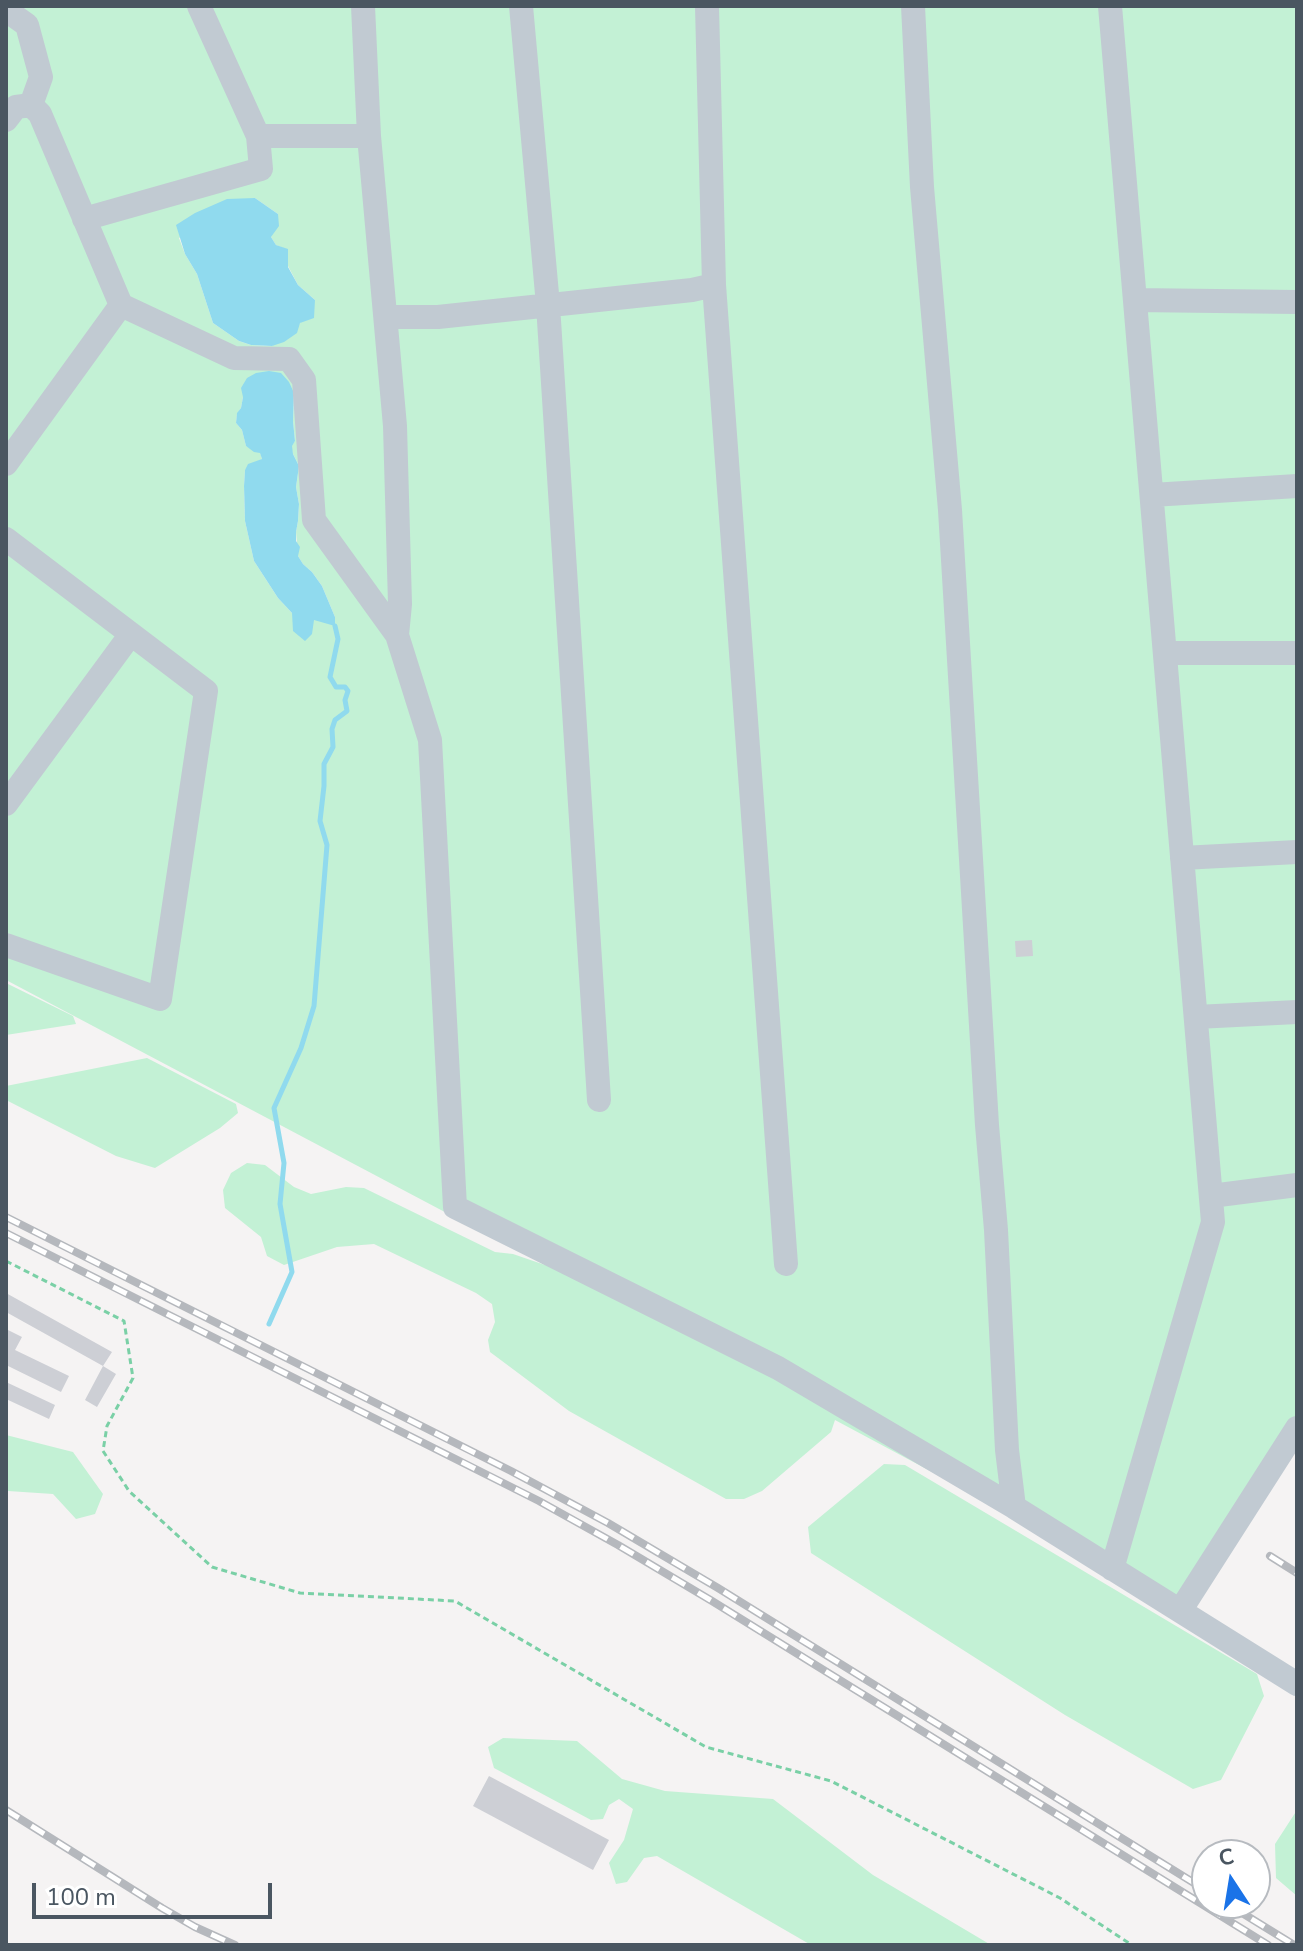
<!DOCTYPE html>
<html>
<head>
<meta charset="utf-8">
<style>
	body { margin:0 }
	#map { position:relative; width:1303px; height:1951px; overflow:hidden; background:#f5f3f3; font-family:"Nunito Sans",sans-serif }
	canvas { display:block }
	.frame { position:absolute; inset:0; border:8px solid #4a5661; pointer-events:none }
	.north { position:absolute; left:1191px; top:1839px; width:80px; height:80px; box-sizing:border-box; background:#fff; border:2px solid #b7bbc0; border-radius:50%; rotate:348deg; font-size:22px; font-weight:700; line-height:32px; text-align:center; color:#4a5661 }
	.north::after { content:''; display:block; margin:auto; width:28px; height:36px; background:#1a73e8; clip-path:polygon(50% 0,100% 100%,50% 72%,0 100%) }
	.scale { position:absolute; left:32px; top:1883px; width:240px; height:36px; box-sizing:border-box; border:4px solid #4a5661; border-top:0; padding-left:10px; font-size:24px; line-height:28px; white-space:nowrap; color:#4a5661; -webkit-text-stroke:6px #fff; paint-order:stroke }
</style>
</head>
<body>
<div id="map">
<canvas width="1303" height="1951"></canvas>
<div class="frame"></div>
<div class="north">С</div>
<div class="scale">100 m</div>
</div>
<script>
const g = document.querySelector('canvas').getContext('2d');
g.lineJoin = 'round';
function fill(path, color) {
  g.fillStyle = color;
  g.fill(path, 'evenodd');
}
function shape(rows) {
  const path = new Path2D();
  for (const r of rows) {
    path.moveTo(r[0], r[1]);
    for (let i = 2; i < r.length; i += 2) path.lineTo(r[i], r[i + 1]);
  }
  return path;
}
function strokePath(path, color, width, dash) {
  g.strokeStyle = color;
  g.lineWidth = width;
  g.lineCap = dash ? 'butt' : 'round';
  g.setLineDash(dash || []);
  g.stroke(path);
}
const green = shape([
	[6,6,1297,6,1297,1445,1186,1608,835,1420,831,1432,762,1491,744,1499,726,1499,569,1411,490,1352,488,1340,495,1322,492,1304,476,1293,374,1244,337,1247,284,1265,267,1256,261,1237,225,1208,223,1190,231,1173,247,1163,265,1165,294,1187,311,1194,346,1187,364,1188,495,1252,513,1254,545,1265,6,980],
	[255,198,278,214,271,237,276,245,288,250,288,266,298,285,315,300,300,323,272,346,251,345,239,341,213,323,197,274,185,254,179,238],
	[294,393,293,421,295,441,291,446,293,454,299,466,296,487,299,504,298,521,296,532,298,556,303,564,312,572,322,586,335,617,334,625,292,613,278,598,254,561,245,521,244,486,245,470,262,459,260,452,246,446,242,430,236,423,237,414,241,408,243,397],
	[6,983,73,1016,76,1024,6,1035],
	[147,1058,236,1104,238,1113,220,1128,155,1168,116,1156,6,1100,6,1086],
	[6,1435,73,1452,103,1494,95,1514,76,1519,53,1494,8,1491],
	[884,1464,905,1465,1257,1674,1264,1696,1221,1780,1193,1789,1065,1715,811,1553,808,1527],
	[503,1738,577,1741,622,1779,665,1791,773,1799,873,1875,991,1945,811,1945,657,1856,644,1858,627,1882,616,1884,609,1863,624,1840,633,1809,619,1799,609,1805,603,1819,591,1820,494,1768,488,1747],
	[1297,1810,1297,1896,1276,1878,1275,1844]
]);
const water = shape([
	[255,198,278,214,279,226,271,237,276,245,288,249,288,267,298,285,315,300,314,318,300,323,297,333,284,342,272,346,251,345,239,341,213,323,197,274,185,254,176,225,195,213,227,199],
	[269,371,281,373,289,382,294,393,293,421,295,441,292,446,293,454,299,466,296,487,299,504,298,521,296,532,296,541,300,547,298,556,303,564,312,572,322,586,335,617,335,626,314,620,312,634,305,641,293,631,292,613,278,598,254,561,245,521,244,486,245,470,248,464,262,459,260,453,254,452,246,446,242,430,236,423,237,413,241,408,243,397,241,388,247,378,256,373]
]);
const stream = shape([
	[269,1324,292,1272,280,1204,284,1163,274,1108,301,1048,314,1006,327,845,320,821,324,786,324,764,333,747,332,729,335,720,347,711,345,700,348,691,345,687,336,687,330,677,338,639,335,626]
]);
const building = shape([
	[1032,940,1033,956,1016,957,1015,941],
	[6,1293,112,1352,103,1366,6,1312],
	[6,1329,22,1337,15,1350,69,1376,61,1392,6,1365],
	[103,1366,116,1374,97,1407,85,1400],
	[6,1382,55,1405,49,1419,6,1399],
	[489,1776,609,1840,593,1870,473,1806]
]);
const path = shape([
	[6,1261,124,1321,133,1378,107,1426,103,1451,129,1491,212,1567,300,1593,455,1601,706,1747,831,1781,1060,1898,1132,1945]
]);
const minor = shape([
	[199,6,258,136,369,136],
	[363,6,369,136,395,426,400,604,397,635],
	[521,6,548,305,599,1100],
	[707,6,714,285,786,1264],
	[913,6,922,187,950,510,987,1125,996,1230,1007,1450,1014,1507],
	[1110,6,1213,1222,1112,1569],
	[6,10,27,25,41,77,31,105,16,107,6,120],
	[84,219,261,169,258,136],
	[1135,300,1297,302],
	[121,305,234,358,289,359,304,380,314,520,397,635,430,740,455,1207,778,1368,1014,1507,1297,1684],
	[386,317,438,317,692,290,714,285],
	[6,464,121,305,40,114,31,105],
	[1152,495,1297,486],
	[6,539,131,634,6,804],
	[1165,653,1297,653],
	[1182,858,1297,852],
	[6,945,160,999,206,691,131,634],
	[1196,1017,1297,1012],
	[1211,1196,1297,1185],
	[1180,1611,1297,1428]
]);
const rail = shape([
	[6,1217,511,1471,608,1523,718,1588,1207,1891],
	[6,1233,539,1501,618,1545,712,1601,1268,1945],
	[1270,1556,1297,1573],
	[6,1810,162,1908,195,1927,235,1945],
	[1226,1903,1294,1945]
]);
fill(green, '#c3f1d5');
fill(water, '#90daee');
strokePath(stream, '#90daee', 5);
fill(building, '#cdcfd5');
strokePath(path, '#7ad0a6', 3, [6, 4]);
strokePath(minor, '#c1cad2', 24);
strokePath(rail, '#b5b8bd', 8);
strokePath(rail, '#fff', 5, [15]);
</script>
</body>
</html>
